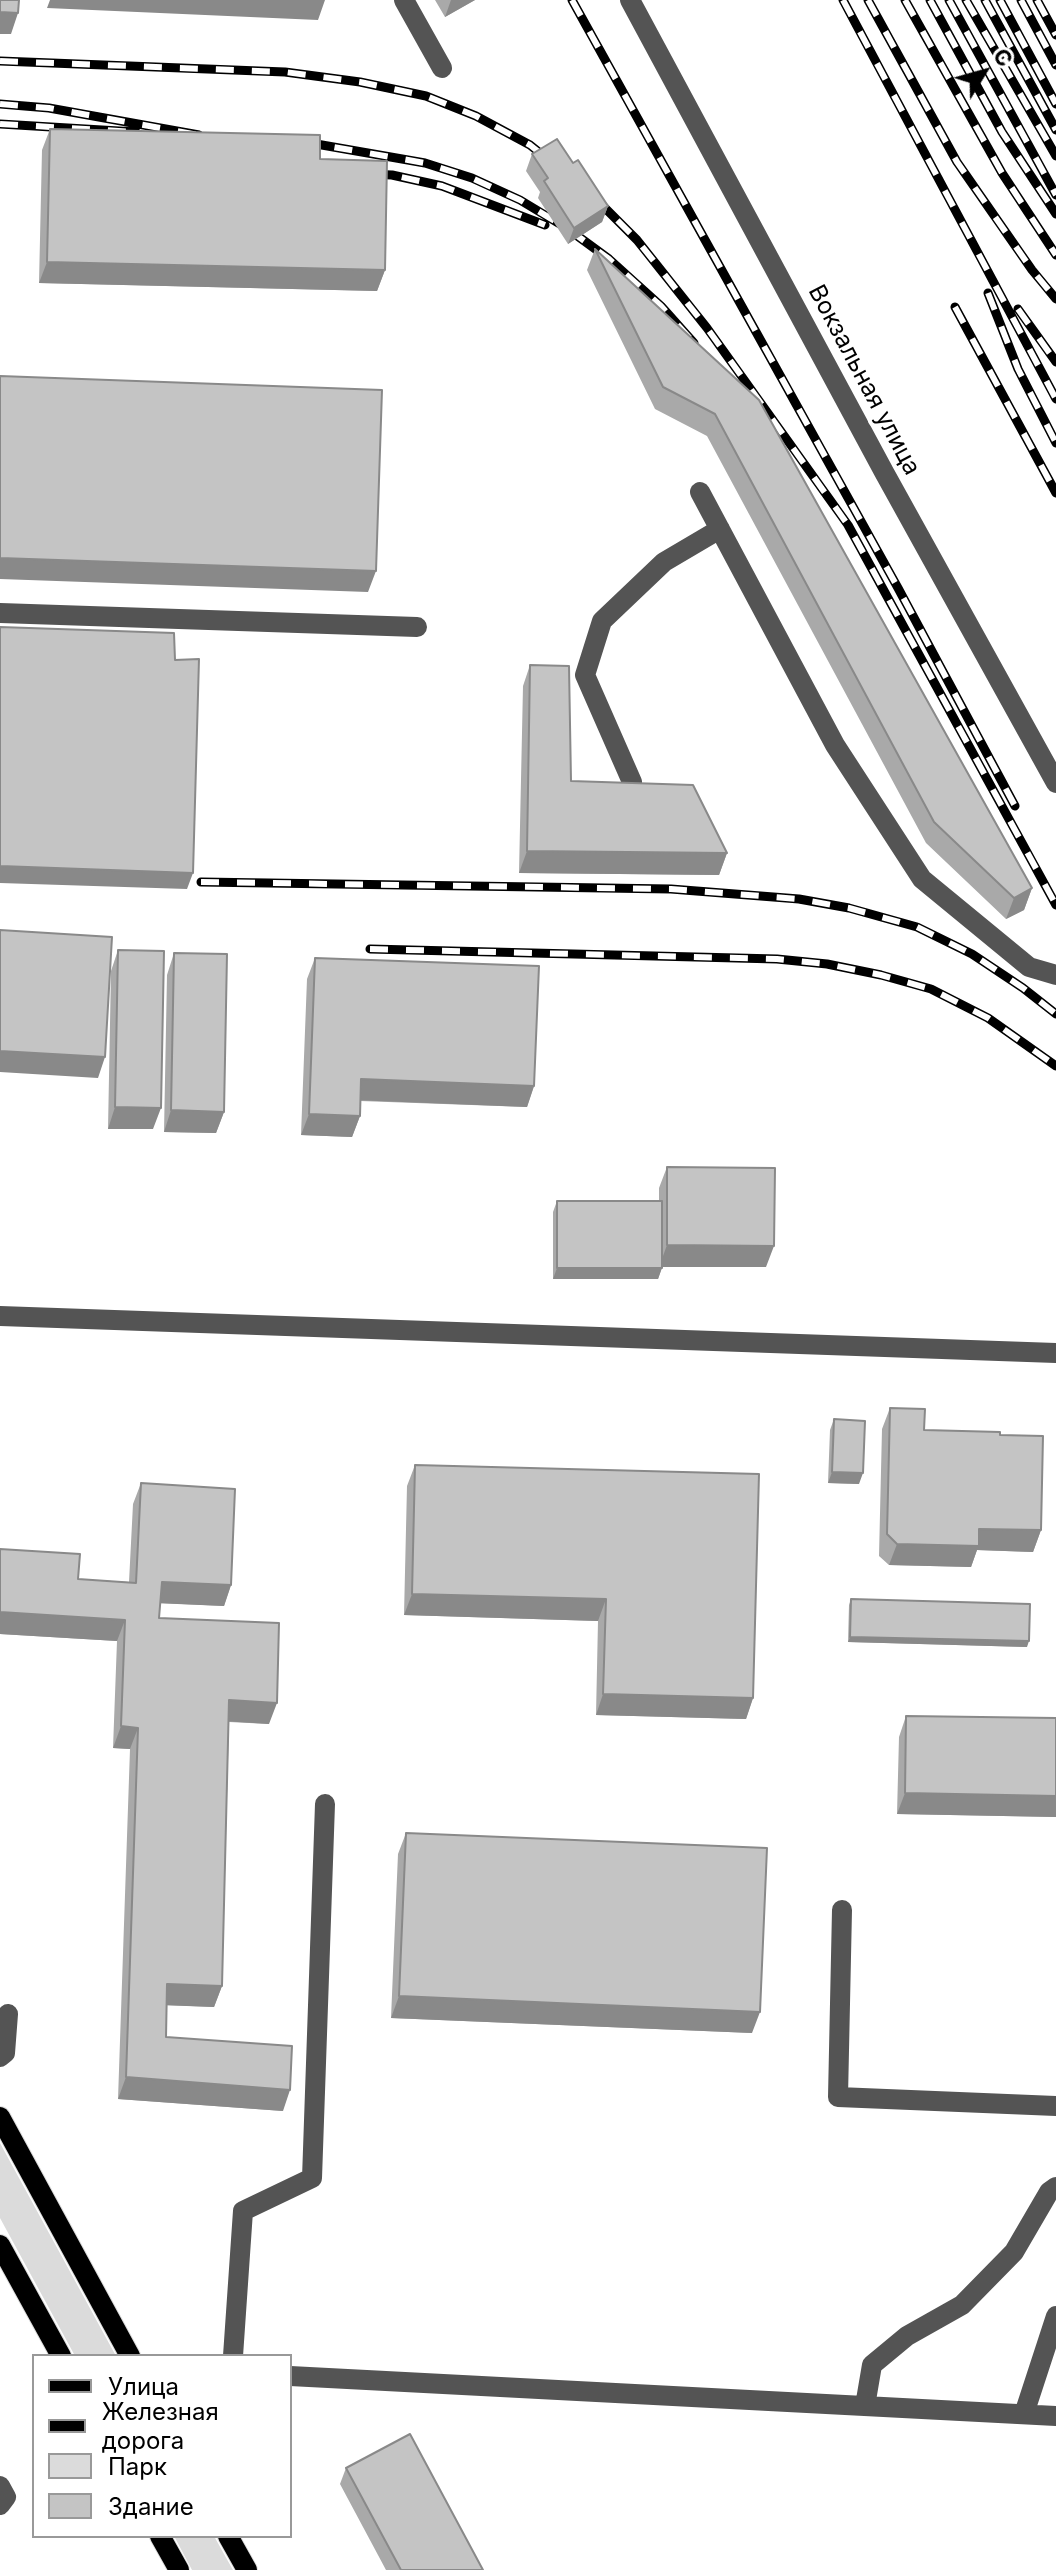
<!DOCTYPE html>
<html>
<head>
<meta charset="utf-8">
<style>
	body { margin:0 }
	#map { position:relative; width:1056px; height:2570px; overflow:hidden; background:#fff; font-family:Inter,sans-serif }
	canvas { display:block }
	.legend { position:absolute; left:32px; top:2354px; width:260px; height:184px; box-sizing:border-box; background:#fff; border:2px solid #999; margin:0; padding:10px 14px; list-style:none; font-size:24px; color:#000 }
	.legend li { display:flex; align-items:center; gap:16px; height:40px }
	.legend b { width:40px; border:2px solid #999 }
	.north { position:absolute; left:944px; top:32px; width:80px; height:80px; -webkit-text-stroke:6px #fff; paint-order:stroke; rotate:53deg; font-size:22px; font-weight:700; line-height:32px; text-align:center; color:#000 }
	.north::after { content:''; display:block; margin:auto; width:28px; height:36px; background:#000; clip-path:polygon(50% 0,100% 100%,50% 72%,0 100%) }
</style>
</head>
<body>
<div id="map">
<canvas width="1056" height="2570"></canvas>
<ul class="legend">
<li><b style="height:10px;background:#000"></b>Улица</li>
<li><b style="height:10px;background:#000"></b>Железная дорога</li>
<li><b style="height:22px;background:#dbdbdb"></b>Парк</li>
<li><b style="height:22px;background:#c4c4c4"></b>Здание</li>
</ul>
<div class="north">С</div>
</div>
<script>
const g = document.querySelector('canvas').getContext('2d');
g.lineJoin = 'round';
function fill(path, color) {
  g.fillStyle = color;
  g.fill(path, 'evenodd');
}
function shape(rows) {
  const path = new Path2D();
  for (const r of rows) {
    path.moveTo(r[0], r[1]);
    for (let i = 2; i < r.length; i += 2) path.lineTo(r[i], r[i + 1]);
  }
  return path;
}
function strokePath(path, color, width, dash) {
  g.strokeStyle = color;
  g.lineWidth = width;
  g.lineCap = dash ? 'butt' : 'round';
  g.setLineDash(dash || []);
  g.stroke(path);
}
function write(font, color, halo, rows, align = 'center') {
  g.font = font + ' Inter,sans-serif';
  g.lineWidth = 8;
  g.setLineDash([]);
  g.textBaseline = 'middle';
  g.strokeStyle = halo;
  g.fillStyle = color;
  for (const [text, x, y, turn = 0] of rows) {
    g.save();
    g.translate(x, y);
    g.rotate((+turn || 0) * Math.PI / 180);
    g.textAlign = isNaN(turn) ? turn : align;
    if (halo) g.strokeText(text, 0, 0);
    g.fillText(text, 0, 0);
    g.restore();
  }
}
const green = shape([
	[0,2143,116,2356,75,2356,0,2218],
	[174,2536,214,2536,233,2570,192,2570]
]);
const minor = shape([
	[404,0,442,68],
	[630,0,884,472,1056,783],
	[700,492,835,745,922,879,1029,967,1056,975],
	[0,613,417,627],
	[632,782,585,675,602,621,664,562,720,529],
	[0,1316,1056,1353],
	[842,1910,838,2097,1056,2106],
	[0,2057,5,2053,8,2014],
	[233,2356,243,2211,312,2178,325,1804],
	[290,2376,1056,2416],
	[865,2406,872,2365,907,2336,962,2305,1014,2252,1049,2192,1056,2187],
	[1024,2414,1056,2316],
	[0,2486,6,2497,0,2505]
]);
const major = shape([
	[0,2117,130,2356],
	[0,2245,61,2356],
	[160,2536,179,2570],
	[228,2536,247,2570]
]);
const rail = shape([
	[572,0,898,588,1015,806],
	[843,0,1056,399],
	[868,0,957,162,1032,270,1056,299],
	[905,0,1002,173,1056,255],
	[930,0,1002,132,1056,214],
	[949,0,1056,195],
	[966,0,1056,156],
	[985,0,1056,130],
	[1000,0,1056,104],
	[1021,0,1056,65],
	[1037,0,1056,35],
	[0,61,285,72,360,82,426,96,476,116,530,145,555,165],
	[0,104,49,108,199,135],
	[0,124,136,132],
	[299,141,425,163,472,178,520,200,568,229,609,259,661,306,694,343],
	[366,174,392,175,442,186,545,225],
	[592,195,637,240,707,328,848,525,1056,905],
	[988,293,1018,369,1056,443],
	[955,307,1056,493],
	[1018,309,1056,362],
	[201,882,671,889,799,899,849,908,917,927,972,954,1023,988,1056,1014],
	[370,949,777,959,827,964,881,975,931,989,988,1018,1056,1066]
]);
const wall = shape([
	[435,0,475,0,445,17],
	[50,129,320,159,385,270,377,291,39,283,42,150],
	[532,154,573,163,608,206,602,222,568,244,538,198,540,192,526,171],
	[595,249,759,400,1032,888,1024,910,1006,919,926,843,707,436,655,409,587,270],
	[530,665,571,781,727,853,719,875,519,873,523,686],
	[118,950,153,1129,108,1129,111,971],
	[174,953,224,1112,216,1133,164,1132,167,975],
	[315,958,534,1086,527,1107,360,1101,360,1116,352,1137,301,1135,307,979],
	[667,1167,766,1267,662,1267,658,1279,553,1279,553,1212,557,1201,659,1201,659,1188],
	[890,1408,924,1430,1000,1435,1041,1530,1033,1552,977,1550,971,1567,889,1565,879,1556,882,1429],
	[834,1419,859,1484,828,1483,830,1430],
	[415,1465,753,1698,746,1719,596,1715,598,1621,404,1615,407,1486],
	[141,1483,231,1585,224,1606,160,1603,159,1618,269,1724,229,1722,222,1986,214,2007,166,2005,166,2037,283,2111,118,2099,130,1749,113,1748,117,1641,0,1634,0,1549,78,1579,129,1582,133,1504],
	[851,1599,1027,1647,848,1642,849,1605],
	[906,1716,1056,1718,1056,1817,897,1814,899,1737],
	[406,1833,752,2033,391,2018,398,1854],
	[346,2468,483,2570,386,2570,340,2484]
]);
const shadedWall = shape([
	[50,0,325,0,318,20,47,8],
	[451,0,475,0,445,17],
	[0,12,18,13,11,34,0,34],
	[608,206,602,222,568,244,574,228],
	[47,262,385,270,377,291,39,283],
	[0,558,376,571,368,592,0,579],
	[527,851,727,853,719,875,519,873],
	[0,866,193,873,187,889,0,883],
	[1032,888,1024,910,1006,919,1014,898],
	[0,1051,105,1057,98,1078,0,1072],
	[361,1079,534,1086,527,1107,353,1100],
	[115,1107,161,1108,153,1129,108,1129],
	[171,1110,224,1112,216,1133,164,1132],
	[309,1114,360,1116,352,1137,301,1135],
	[667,1245,774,1246,766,1267,659,1267],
	[557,1268,662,1268,658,1279,553,1279],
	[832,1472,863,1473,859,1484,828,1483],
	[979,1529,1041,1530,1033,1552,977,1550,971,1567,889,1565,897,1544],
	[162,1582,231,1585,224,1606,154,1603],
	[412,1594,606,1599,598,1621,404,1615],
	[0,1612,125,1620,117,1641,0,1634],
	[850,1637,1029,1641,1027,1647,848,1642],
	[603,1694,753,1698,746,1719,596,1715],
	[229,1700,277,1703,269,1724,222,1721],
	[121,1726,138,1728,130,1749,113,1748],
	[905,1793,1056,1796,1056,1817,897,1814],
	[167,1984,222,1986,214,2007,159,2005],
	[399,1996,760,2012,752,2033,391,2018],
	[126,2077,290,2090,283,2111,118,2099]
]);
const building = shape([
	[0,0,19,0,18,13,0,12,0,0],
	[50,129,320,135,320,159,387,161,385,270,47,262,50,129],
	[557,139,573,163,578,160,608,206,574,228,544,181,548,178,532,154,557,139],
	[595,249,759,400,1032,888,1014,898,934,822,715,414,663,387,595,249],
	[0,376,382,390,376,571,0,558,0,376],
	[0,627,174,633,175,660,199,659,193,873,0,866,0,627],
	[530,665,569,666,571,781,693,785,727,853,527,851,530,665],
	[0,930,112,937,105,1057,0,1051,0,930],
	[118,950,164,951,161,1108,115,1107,118,950],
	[174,953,227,954,224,1112,171,1110,174,953],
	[315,958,539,966,534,1086,361,1079,360,1116,309,1114,315,958],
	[667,1167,775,1168,774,1246,667,1245,667,1167],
	[557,1201,662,1201,662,1268,557,1268,557,1201],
	[890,1408,925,1409,924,1430,1000,1432,1000,1435,1043,1436,1041,1530,979,1529,979,1546,897,1544,887,1534,890,1408],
	[834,1419,865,1421,863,1473,832,1472,834,1419],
	[415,1465,759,1474,753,1698,603,1694,606,1599,412,1594,415,1465],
	[141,1483,235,1489,231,1585,162,1582,159,1618,279,1623,277,1703,229,1700,222,1986,167,1984,166,2037,292,2046,290,2090,126,2077,138,1728,121,1726,125,1620,0,1612,0,1549,80,1554,78,1579,136,1583,141,1483],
	[851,1599,1030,1604,1029,1641,850,1637,851,1599],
	[906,1716,1056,1718,1056,1796,905,1793,906,1716],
	[406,1833,767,1848,760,2012,399,1996,406,1833],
	[410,2434,483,2570,401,2570,346,2468,410,2434]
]);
const streetNames = [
	["Вокзальная улица",864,380,62]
];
fill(green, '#dbdbdb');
strokePath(major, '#dbdbdb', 22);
strokePath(minor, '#545454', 20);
strokePath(major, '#000', 20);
strokePath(rail, '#000', 9);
strokePath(rail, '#fff', 6, [18]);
fill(wall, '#a9a9a9');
fill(shadedWall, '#898989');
fill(building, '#c4c4c4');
strokePath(building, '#898989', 2);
write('24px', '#000', '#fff', streetNames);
</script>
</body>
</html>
